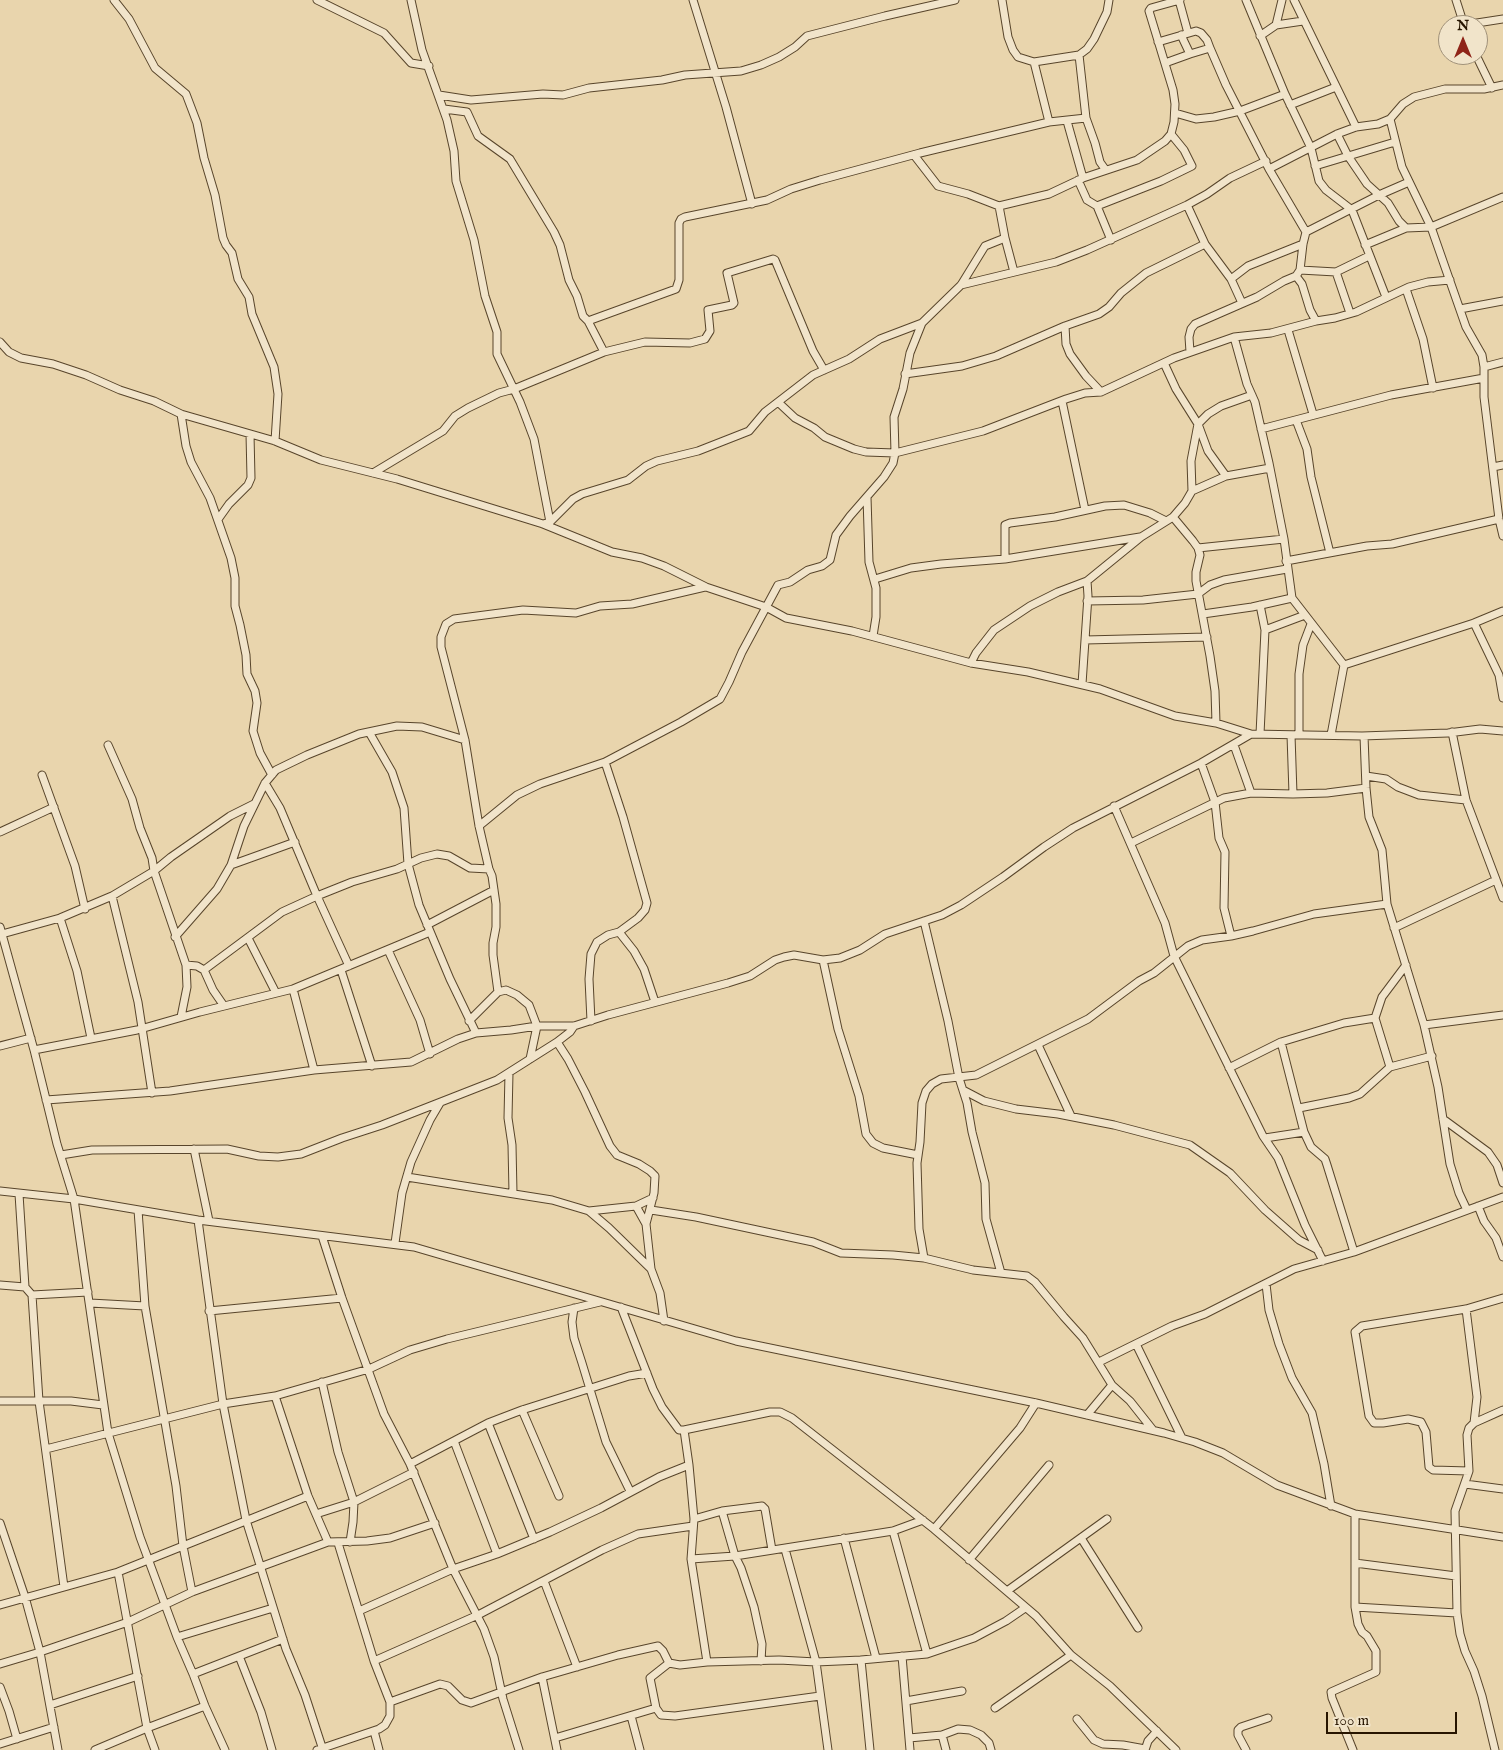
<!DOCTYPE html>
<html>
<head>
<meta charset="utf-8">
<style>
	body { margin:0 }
	#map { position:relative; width:1503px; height:1750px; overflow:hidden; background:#e9d5ad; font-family:"IM FELL English",serif }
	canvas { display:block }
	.north { position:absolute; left:1438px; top:15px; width:50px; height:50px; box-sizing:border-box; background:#f1e4ca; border:1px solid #a09179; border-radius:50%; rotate:0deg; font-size:14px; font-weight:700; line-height:20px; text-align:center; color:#271500 }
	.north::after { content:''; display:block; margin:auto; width:18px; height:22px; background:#8f2418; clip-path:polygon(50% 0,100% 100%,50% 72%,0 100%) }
	.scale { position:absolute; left:1326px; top:1712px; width:131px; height:22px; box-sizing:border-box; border:2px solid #271500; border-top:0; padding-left:6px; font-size:15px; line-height:18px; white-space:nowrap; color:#271500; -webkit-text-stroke:4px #f1e4ca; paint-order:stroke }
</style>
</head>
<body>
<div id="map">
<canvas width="1503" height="1750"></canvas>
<div class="north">N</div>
<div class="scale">100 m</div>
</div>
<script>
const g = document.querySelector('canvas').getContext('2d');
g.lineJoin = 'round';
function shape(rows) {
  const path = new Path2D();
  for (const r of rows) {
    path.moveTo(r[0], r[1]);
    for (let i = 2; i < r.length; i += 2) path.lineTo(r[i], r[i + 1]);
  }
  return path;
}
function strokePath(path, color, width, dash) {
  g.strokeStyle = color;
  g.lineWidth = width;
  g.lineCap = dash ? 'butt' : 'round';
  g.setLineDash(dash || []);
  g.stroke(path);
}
const minor = shape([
	[114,0,129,19,155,68,186,94,197,123,204,158,215,195,223,238,226,245,232,253,238,279,249,297,252,314,274,367,278,394,275,441],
	[317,0,384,33,411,63,429,66],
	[411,0,422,50,447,120,454,151,456,181,474,240,485,296,497,332,497,354,520,402,534,439,550,522],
	[693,0,726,107,752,204],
	[1002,0,1008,37,1013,50,1018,57,1034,62,1049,122],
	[1179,0,1188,33],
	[1246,0,1285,94,1311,148,1319,181,1326,190,1352,210,1386,297],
	[1294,0,1356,127],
	[1456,0,1464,25],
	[1276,25,1282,0],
	[1464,25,1503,19],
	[1181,35,1190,54,1210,48,1226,85,1269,169,1306,232,1303,244,1300,270,1296,276,1284,281,1257,297,1195,324,1191,329,1189,337,1190,352],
	[1260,36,1276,25,1303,21],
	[1158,42,1196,31,1201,33,1207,40,1210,48],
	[1476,55,1492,88],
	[1034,62,1079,55],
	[1165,63,1190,54],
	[439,95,471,100,543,94,563,95,589,88,662,80,685,75,741,71,761,65,779,57,795,47,807,36,885,16,955,0],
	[1290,105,1336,87],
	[444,109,467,112,478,136,510,159,554,232,560,245,569,280,577,296,583,316,588,321,604,352],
	[1175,113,1196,119,1214,117,1240,111,1285,94],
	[1086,118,1095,143,1100,162,1105,169],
	[1390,119,1402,167,1431,227,1466,327,1482,355,1484,367,1484,397,1499,519,1503,536],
	[1067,121,1083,178],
	[1337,134,1348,156,1367,184,1388,203,1399,221,1406,228],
	[914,155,938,186,968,194,999,206,1049,194,1083,178,1137,160,1165,141,1171,134,1174,122,1175,104,1173,90,1149,11,1151,8,1180,0],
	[1315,166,1395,142],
	[1269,169,1337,134,1356,127,1378,124,1390,119,1403,104,1414,97,1445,89,1484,89,1503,85],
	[1078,180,1087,200,1097,206,1111,240],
	[1187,205,1205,244,1231,279,1242,303],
	[1097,206,1161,181,1192,166,1184,150,1171,134],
	[1306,232,1379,195,1409,182],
	[1005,238,1014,272],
	[1365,245,1406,228,1431,227,1503,197],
	[1300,270,1336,272,1369,256],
	[1336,272,1350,313],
	[1296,276,1302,284,1310,310,1316,321],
	[1231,279,1248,266,1303,244],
	[961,285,1056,262,1087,250,1187,205,1207,194,1230,178,1266,161],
	[1406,289,1423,339,1433,388],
	[1460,309,1503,301],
	[588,321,676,289,679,280,679,223,681,219,685,217,767,200,791,189,820,180,920,153,1049,122,1086,118,1079,55,1087,49,1094,39,1107,12,1109,0],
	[1065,326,1066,344,1070,354,1086,376,1101,392],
	[1288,330,1313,414],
	[1234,337,1247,384,1255,402,1269,463,1284,539,1292,598,1344,665],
	[0,342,9,352,21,358,53,364,86,375,120,390,154,401,181,414,275,441,321,460,397,479,543,524,612,552,642,558,664,566,706,587,766,607,786,618,852,631,971,663,1028,672,1100,689,1175,716,1216,723,1251,734],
	[1164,363,1176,389,1198,424,1208,451,1226,476],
	[1484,367,1503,362],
	[905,374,962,366,996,356,1065,326,1099,314,1109,307,1121,293,1146,273,1205,244],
	[1062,401,1085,510],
	[779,403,795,418,814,428,825,437,854,449,866,452,895,453,894,417,903,389,910,353,922,323],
	[181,414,186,446,191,462,210,498,231,558,235,578,235,606,240,625,246,655,247,674,255,691,257,703,253,731,260,753,272,775],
	[1296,420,1307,449,1311,477,1330,553],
	[1261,429,1391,395,1484,378],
	[1493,467,1503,465],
	[373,473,443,431,455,416,468,408,499,393,514,389,604,352,645,342,690,343,705,339,710,331,708,310,732,305,734,303,727,273,773,259,775,260,813,351,824,370],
	[1192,491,1226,476,1270,468],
	[867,497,869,562,876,588,876,617,873,636],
	[1173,517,1193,541,1198,548,1200,555,1196,572,1196,581,1210,656,1215,691,1216,723],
	[219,518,229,504,248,485,251,478,250,434],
	[543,524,550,522,573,499,582,494,628,480,646,466,657,461,698,451,749,431,765,412,813,375,849,359,880,339,922,323,961,285,985,246,1005,238,999,206],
	[1198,548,1284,539],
	[1005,559,1005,525,1010,523,1055,517,1105,506,1124,505,1150,513,1166,521],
	[1286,561,1367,546,1392,544,1499,519],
	[875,579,911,568,941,564,1005,559,1140,537],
	[1087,601,1143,600,1198,594,1210,585,1224,580,1287,569],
	[1260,605,1265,630,1260,734],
	[1203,614,1252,607,1292,598],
	[1474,623,1499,675,1503,698],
	[1265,630,1305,615],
	[1085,640,1207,637],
	[971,663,976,653,994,630,1030,606,1058,592,1087,581,1141,537,1173,517,1185,503,1192,491,1191,461,1198,424,1208,414,1221,406,1252,395],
	[1344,665,1474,623,1503,611],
	[1082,684,1088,596,1087,581],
	[369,732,392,772,404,808,408,864,419,905,450,979,476,1033],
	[1452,732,1466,800,1503,898],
	[1291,735,1293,794],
	[1299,735,1299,674,1303,645,1311,624],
	[1331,735,1344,665],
	[1364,736,1366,788,1369,817,1382,850,1387,904,1424,1025,1438,1087,1450,1164,1459,1193,1467,1210],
	[108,745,132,799,140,828,152,858,154,871,186,965,187,987,181,1017],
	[1234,745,1251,793],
	[1201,763,1215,802,1219,838,1225,852,1224,908,1231,936],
	[42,775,75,866,85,909],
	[1366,776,1386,779,1398,787,1419,795,1466,800],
	[265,783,280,808,317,896,349,966],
	[1114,806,1165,923,1174,956,1263,1136,1278,1158,1305,1225,1323,1261],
	[479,826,517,795,540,784,605,762,681,722,720,699,729,682,742,652,778,585,790,582,808,570,822,566,830,560,836,535,850,516,884,477,893,463,895,453,983,431,1066,399,1085,393,1101,392,1174,358,1234,337,1271,333,1316,321,1335,318,1356,312,1409,287,1428,282,1450,280],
	[0,832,54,807],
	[1131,843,1224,798,1251,793,1293,794,1327,793,1366,788],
	[231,865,295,842],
	[489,869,479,826,465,740,441,647,441,637,446,624,454,619,523,610,576,613,600,606,632,604,705,587],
	[112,896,138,1002,152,1093],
	[60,918,77,971,91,1038],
	[924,921,948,1021,959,1078,967,1103,972,1132,985,1183,986,1219,1001,1273],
	[427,925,494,890],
	[0,927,34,1050,57,1144,74,1199,108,1433,140,1537,177,1637,193,1674,205,1706,225,1750],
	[1394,928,1496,880],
	[619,932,634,951,644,969,655,1002],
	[2,934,60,918,112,896,154,871,171,857,230,816,254,804],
	[175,937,217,889,231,865,244,826,265,783,276,770,307,755,359,734,397,726,422,727,465,740],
	[248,938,276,993],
	[388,950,420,1020,430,1054],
	[823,960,838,1029,859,1096,866,1134,873,1143,883,1148,918,1155],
	[186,965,197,966,204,970,213,990,224,1006],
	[204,970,282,912,317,896,352,882,397,869,421,858,437,854,449,856,470,868,489,869,492,876,496,904,496,927,493,943,493,955,498,992],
	[341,970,372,1066],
	[293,989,314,1070],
	[469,1021,498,992,506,990,517,995,529,1005,537,1026,530,1059],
	[591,1021,589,979,591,954,597,942,608,935,619,932,638,918,645,910,647,903,623,817,605,762],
	[1424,1025,1503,1015],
	[557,1042,568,1059,585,1092,610,1146,617,1155,639,1164,650,1171,655,1176,654,1193,646,1224,651,1269,660,1293,664,1321],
	[1281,1042,1304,1132,1311,1147,1325,1159,1327,1165,1354,1252],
	[1038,1045,1071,1116],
	[0,1046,31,1038],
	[34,1050,137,1030,200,1012,293,989,430,932],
	[1390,1067,1375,1018,1382,997,1406,965],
	[1229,1068,1281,1042,1344,1023,1375,1018],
	[509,1073,508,1118,512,1145,513,1193],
	[963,1090,984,1101,1016,1109,1058,1114,1114,1125,1190,1145,1230,1173,1265,1210,1299,1240,1318,1250],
	[46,1100,170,1091,314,1070,411,1062,458,1039,476,1033,511,1030,537,1026,574,1026,608,1015,728,983,750,976,775,960,784,957,794,955,823,960,840,958,860,950,885,934,942,915,961,905,1003,877,1044,847,1073,828,1201,763,1251,734,1362,736,1448,733,1480,729,1503,731],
	[1299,1108,1349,1098,1360,1094,1390,1067,1432,1056],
	[1443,1119,1488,1152,1497,1165,1503,1183],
	[1265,1138,1304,1132],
	[194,1149,209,1221],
	[61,1155,92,1150,227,1149,259,1156,278,1157,301,1154,342,1138,382,1125,497,1080,557,1042,570,1032,574,1026],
	[407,1177,552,1200,589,1211,609,1228,651,1269],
	[0,1191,74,1199,198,1220,414,1247,736,1341,1036,1403,1164,1433,1195,1442,1223,1453,1277,1485,1355,1514,1503,1537],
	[19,1194,25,1287],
	[636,1206,646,1224],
	[1478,1206,1484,1221,1496,1238,1503,1257],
	[138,1210,145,1306,176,1486,183,1546,192,1592],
	[651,1210,696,1217,813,1242,841,1253,893,1255,924,1258,973,1270,1027,1276,1035,1282,1064,1317,1083,1338,1112,1385,1130,1401,1153,1430],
	[589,1211,636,1206,653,1198],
	[198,1220,223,1404,246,1520,286,1649,305,1695,323,1750],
	[322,1236,342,1298,384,1414,410,1464,453,1569,484,1629,494,1657,503,1699,519,1750],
	[395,1243,402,1193,411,1162,430,1120,440,1103],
	[924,1258,919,1229,917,1163,920,1142,922,1103,926,1091,932,1084,941,1079,976,1075,1088,1019,1139,981,1154,973,1188,946,1202,940,1231,936,1253,931,1314,914,1387,904],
	[1266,1284,1269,1310,1279,1344,1292,1378,1312,1413,1324,1464,1331,1506],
	[0,1285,25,1287,32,1295,88,1292],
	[32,1295,39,1401,64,1587],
	[90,1303,145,1306],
	[621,1307,653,1389,662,1407,679,1430,684,1430,770,1412,780,1412,792,1418,934,1529,1036,1616,1071,1655,1110,1686,1176,1750],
	[574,1308,572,1322,574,1338,582,1363,606,1442,630,1491],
	[1466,1309,1477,1397,1474,1423],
	[209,1311,342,1298],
	[1136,1344,1182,1438],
	[1099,1362,1172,1326,1205,1314,1294,1269,1354,1252,1503,1197],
	[322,1382,338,1452,354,1502,353,1522,350,1542],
	[275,1396,308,1496,328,1542],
	[0,1401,71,1401,103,1405],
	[522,1410,559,1496],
	[1087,1415,1112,1385],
	[488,1423,534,1539],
	[454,1441,497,1554],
	[46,1449,223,1404,275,1396,369,1369,410,1350,447,1339,600,1302],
	[410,1464,488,1423,522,1410,629,1376,647,1373],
	[689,1465,694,1519,691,1559],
	[1469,1471,1433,1470,1429,1467,1426,1432,1421,1422,1408,1419,1383,1423,1374,1423,1369,1416,1355,1332,1362,1326,1466,1309,1503,1298],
	[1465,1484,1503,1489],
	[722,1511,735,1556,741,1568,754,1607,762,1644,761,1661],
	[316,1514,354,1502,414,1472],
	[694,1519,722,1511,762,1506,765,1509,772,1550],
	[0,1523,25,1597,40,1652,58,1750],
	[934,1529,1020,1428,1036,1403],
	[893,1531,927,1654],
	[844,1538,876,1658],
	[1081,1538,1138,1628],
	[785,1549,816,1662,828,1750],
	[969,1560,1049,1465],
	[1355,1563,1456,1576],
	[118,1572,147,1728,155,1750],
	[544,1581,577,1667],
	[1007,1591,1107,1519],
	[0,1605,118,1572,308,1496],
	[1355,1607,1457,1613],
	[359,1611,453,1569,497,1554,550,1532,601,1508,659,1477,689,1465,684,1430],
	[177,1637,273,1608],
	[239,1656,261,1712,272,1750],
	[902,1656,910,1750],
	[861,1660,870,1750],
	[374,1661,478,1615,602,1550,638,1534,693,1526],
	[707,1662,691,1559,735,1556,893,1531,923,1520],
	[669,1663,650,1678,656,1708,661,1715,675,1716,820,1696],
	[0,1664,40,1652,128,1622,192,1592,328,1542,367,1541,390,1538,435,1523],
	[193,1674,283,1639],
	[542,1677,557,1750],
	[0,1687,9,1711,17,1739],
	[906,1701,962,1691],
	[390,1702,440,1684,448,1686,462,1700,471,1703,542,1677,618,1655,658,1646,663,1651,669,1663,680,1665,707,1662,779,1660,816,1662,861,1660,927,1654,974,1638,1006,1621,1025,1608],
	[50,1705,138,1676],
	[995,1708,1071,1655],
	[631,1716,640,1750],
	[1077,1719,1094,1740,1103,1744,1123,1745,1145,1749],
	[374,1731,379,1750],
	[942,1735,946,1750],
	[555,1738,656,1708],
	[909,1738,942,1735,958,1729,970,1730,981,1735,989,1743,991,1750],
	[0,1744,54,1727],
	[95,1750,147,1728,205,1706],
	[317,1750,379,1729,385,1725,390,1716,390,1702,374,1661,338,1543],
	[1145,1750,1148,1741,1157,1731],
	[1246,1750,1238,1735,1238,1730,1241,1727,1268,1718],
	[1353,1750,1332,1698,1331,1692,1376,1672,1376,1651,1367,1636,1362,1632,1358,1624,1355,1607,1355,1514],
	[1495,1750,1482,1696,1474,1671,1465,1651,1460,1634,1457,1613,1455,1511,1469,1471,1467,1435,1469,1428,1474,1423,1503,1410]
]);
strokePath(minor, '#58452b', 9);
strokePath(minor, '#f1e4ca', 7);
</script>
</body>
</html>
